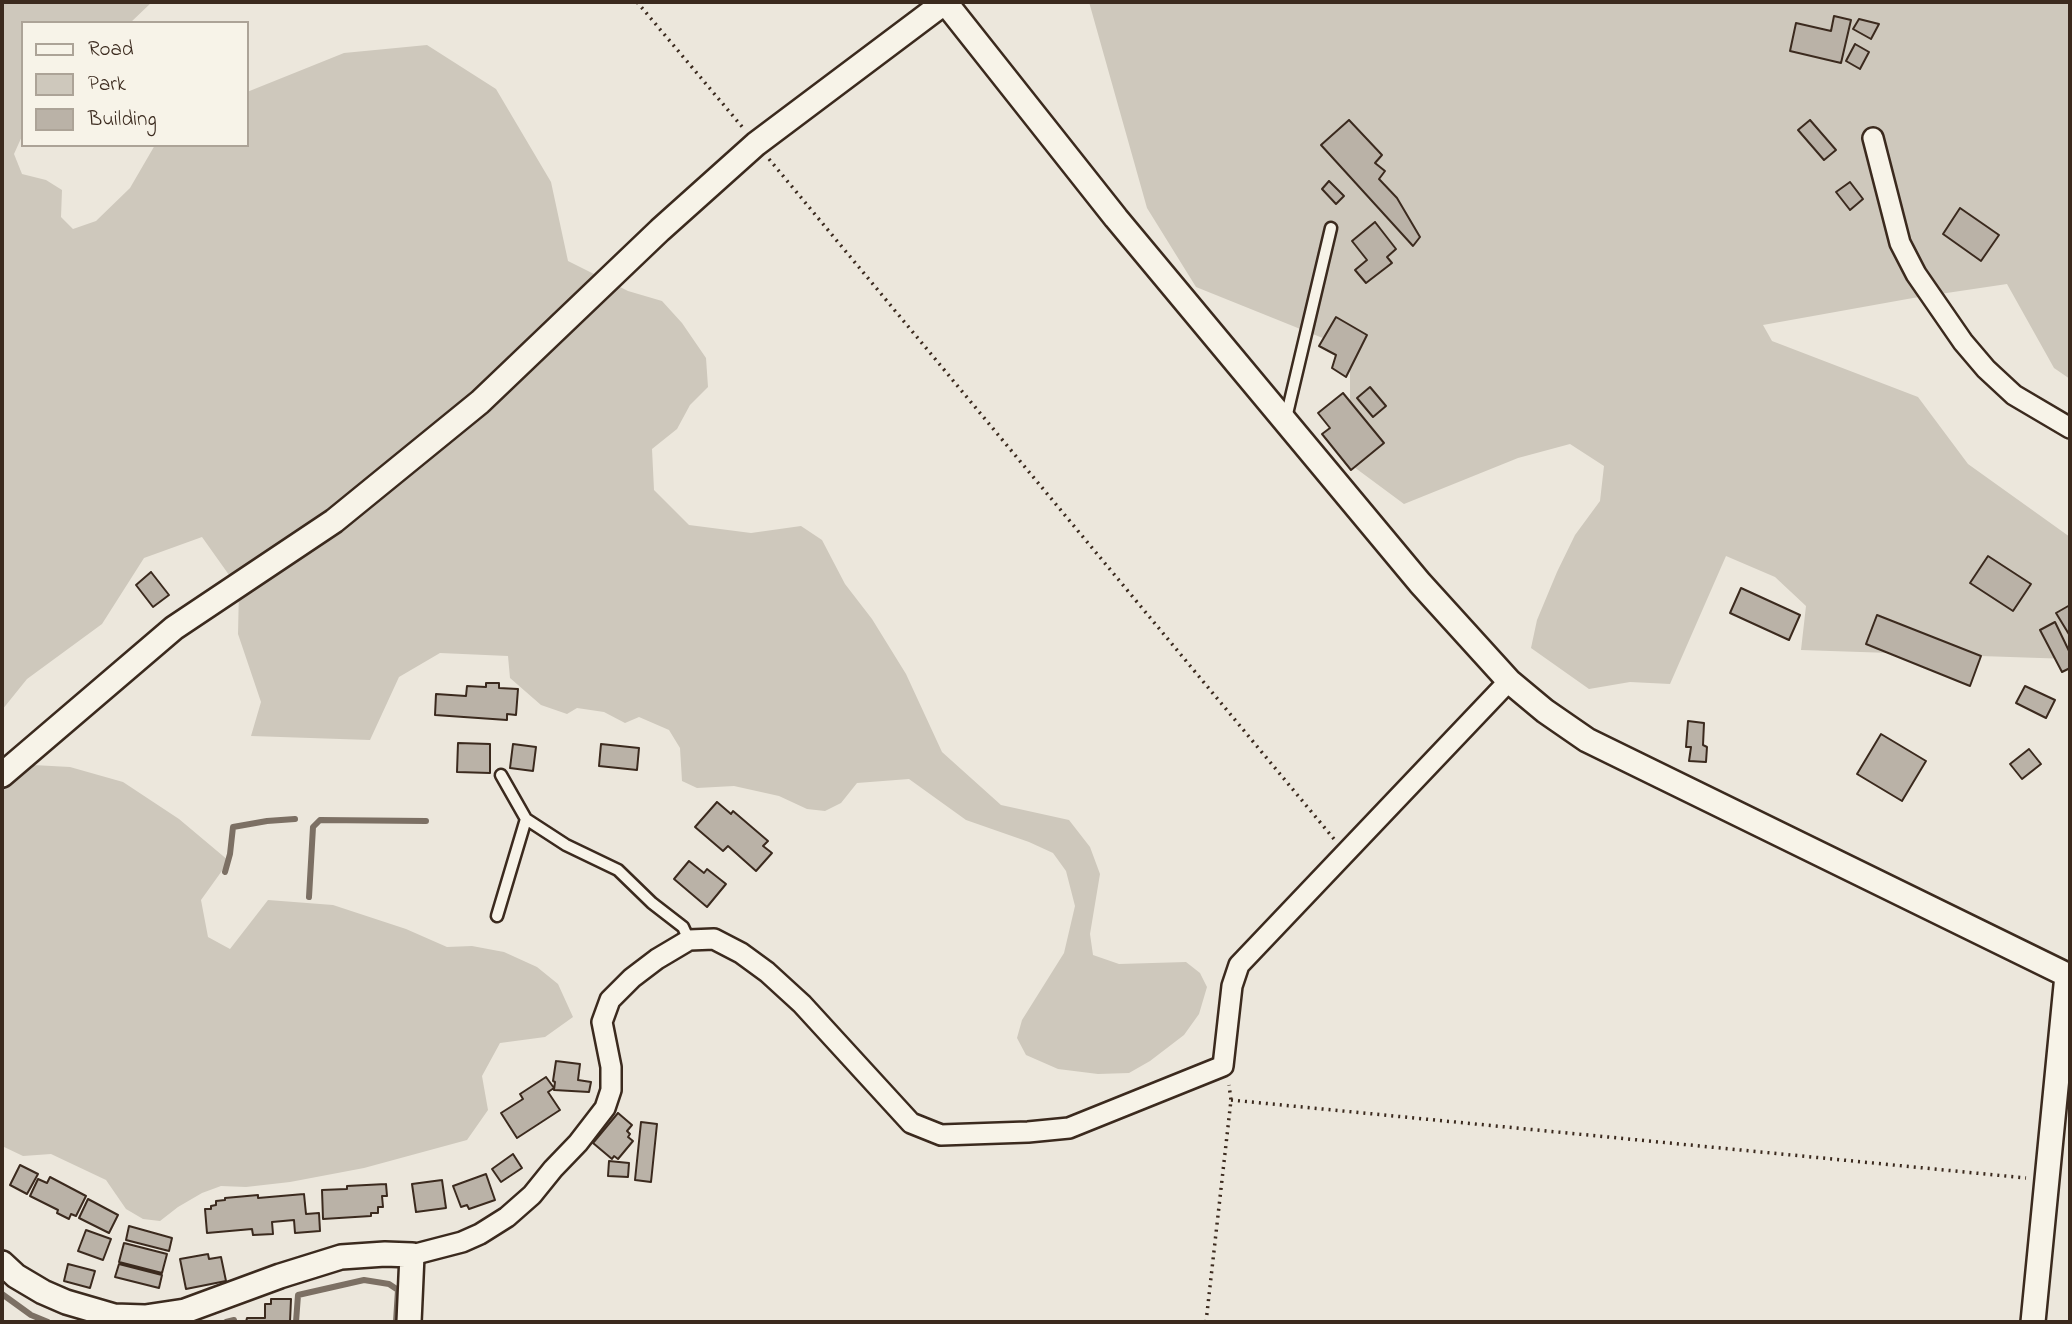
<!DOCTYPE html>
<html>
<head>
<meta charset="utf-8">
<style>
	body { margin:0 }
	#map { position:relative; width:2072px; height:1324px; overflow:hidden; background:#ece7dc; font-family:"Indie Flower",sans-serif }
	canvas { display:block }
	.frame { position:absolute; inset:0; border:4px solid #3b2a1e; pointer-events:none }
	.legend { position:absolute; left:21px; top:21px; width:228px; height:126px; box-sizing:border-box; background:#f7f3e8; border:2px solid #aca397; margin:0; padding:9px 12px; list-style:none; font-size:21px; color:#3b2a1e }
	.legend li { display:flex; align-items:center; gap:14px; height:35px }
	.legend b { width:35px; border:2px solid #aca397 }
</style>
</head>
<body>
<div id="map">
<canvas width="2072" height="1324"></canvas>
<div class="frame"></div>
<ul class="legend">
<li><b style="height:9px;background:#f7f3e8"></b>Road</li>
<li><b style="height:19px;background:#cec8bc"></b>Park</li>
<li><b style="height:19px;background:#bab2a7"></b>Building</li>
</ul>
</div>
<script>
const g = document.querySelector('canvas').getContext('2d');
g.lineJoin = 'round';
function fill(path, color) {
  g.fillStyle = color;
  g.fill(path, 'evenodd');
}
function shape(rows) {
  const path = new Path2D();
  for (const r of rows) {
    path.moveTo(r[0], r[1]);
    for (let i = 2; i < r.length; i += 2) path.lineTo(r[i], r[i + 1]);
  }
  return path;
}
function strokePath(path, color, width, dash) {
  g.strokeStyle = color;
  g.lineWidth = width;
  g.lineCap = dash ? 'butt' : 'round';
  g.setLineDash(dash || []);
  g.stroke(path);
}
const green = shape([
	[2,2,152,2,130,23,23,23,23,134,14,154,22,174,46,180,62,190,61,217,73,229,96,221,130,188,155,145,247,145,247,92,344,53,427,45,496,89,551,182,568,261,628,291,662,301,682,323,706,358,708,387,690,405,677,429,652,449,654,490,689,525,751,533,801,526,822,540,845,584,872,619,906,674,942,752,1001,805,1069,820,1090,847,1100,874,1090,934,1093,955,1119,964,1186,962,1200,973,1207,987,1199,1014,1184,1035,1150,1061,1129,1073,1098,1074,1058,1069,1026,1055,1017,1038,1022,1020,1064,953,1075,906,1066,871,1053,853,1029,842,966,820,909,779,857,783,841,803,825,811,807,809,779,796,734,786,697,788,682,781,680,748,669,730,639,717,625,723,604,712,577,708,567,714,541,705,510,678,508,656,440,653,399,677,370,740,251,736,261,702,238,634,239,589,202,537,144,558,102,624,27,679,2,710],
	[1089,2,2070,2,2070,379,2054,368,2007,284,1913,298,1763,325,1772,341,1918,397,1968,464,2070,537,2070,659,1801,650,1806,606,1775,577,1726,556,1670,684,1630,682,1589,689,1531,648,1537,620,1557,572,1575,535,1600,501,1604,466,1570,444,1518,458,1404,504,1350,464,1350,349,1196,287,1147,208],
	[33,765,70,767,123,782,179,819,229,861,201,900,208,937,230,949,268,900,333,905,406,929,447,947,472,946,504,952,537,967,558,984,573,1017,545,1037,500,1043,482,1076,488,1110,467,1140,364,1168,290,1182,246,1187,221,1186,202,1193,178,1207,160,1221,143,1219,126,1209,106,1180,51,1154,23,1156,2,1146,2,784]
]);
const stream = shape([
	[225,872,230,854,233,827,267,821,295,819],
	[309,897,313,827,320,820,426,821],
	[2,1294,31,1315,48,1322],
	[226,1322,234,1320,234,1322],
	[296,1322,298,1295,364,1280,389,1284,398,1290,396,1322]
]);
const building = shape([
	[1834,16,1851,20,1841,63,1790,51,1796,23,1831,31,1834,16],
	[1859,19,1879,24,1871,39,1853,29,1859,19],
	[1855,44,1869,52,1860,69,1846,61,1855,44],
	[1349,120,1382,155,1375,163,1385,171,1379,179,1397,198,1420,237,1413,246,1321,145,1349,120],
	[1810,120,1836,150,1824,160,1798,130,1810,120],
	[1329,181,1344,196,1336,204,1322,189,1329,181],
	[1850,182,1863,199,1850,210,1836,192,1850,182],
	[1960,208,1999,235,1981,261,1943,234,1960,208],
	[1375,222,1396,249,1387,257,1392,263,1366,283,1355,270,1367,260,1352,241,1375,222],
	[1336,317,1367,335,1346,377,1332,368,1336,355,1319,346,1336,317],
	[1370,387,1386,406,1373,417,1357,398,1370,387],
	[1343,393,1384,443,1351,470,1322,434,1330,428,1318,413,1343,393],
	[1988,556,2031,584,2013,611,1970,583,1988,556],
	[151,572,169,595,153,607,136,585,151,572],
	[1741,588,1800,615,1789,640,1730,613,1741,588],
	[2070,605,2070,636,2056,613,2070,605],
	[1877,615,1981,656,1970,686,1866,644,1877,615],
	[2055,622,2070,653,2070,668,2062,672,2040,630,2055,622],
	[486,683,499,683,499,688,518,689,516,715,507,714,507,720,435,715,436,694,466,696,467,686,486,687,486,683],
	[2025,686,2055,700,2046,718,2016,703,2025,686],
	[1688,721,1704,723,1703,745,1707,747,1706,762,1689,761,1691,747,1686,747,1688,721],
	[1881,734,1926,761,1902,801,1857,774,1881,734],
	[458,743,490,744,490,773,457,772,458,743],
	[513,744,536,747,533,771,510,768,513,744],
	[601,744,639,748,637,770,599,766,601,744],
	[2029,749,2041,764,2022,779,2010,764,2029,749],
	[717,802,731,814,733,811,768,841,763,846,772,853,756,871,728,846,723,851,695,827,717,802],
	[689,861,704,873,707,869,726,884,707,907,674,879,689,861],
	[556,1061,580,1064,578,1080,591,1082,589,1092,554,1090,555,1082,553,1081,556,1061],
	[546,1077,554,1088,548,1092,560,1110,517,1138,501,1113,523,1099,520,1094,546,1077],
	[618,1113,632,1125,627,1131,630,1134,628,1137,633,1141,618,1159,614,1156,612,1159,593,1143,618,1113],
	[641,1122,657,1124,651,1182,635,1180,641,1122],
	[513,1154,522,1168,501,1182,492,1169,513,1154],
	[609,1161,629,1163,628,1177,608,1176,609,1161],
	[20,1165,38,1174,27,1194,10,1185,20,1165],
	[486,1174,495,1200,469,1209,467,1205,461,1207,453,1186,486,1174],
	[50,1177,86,1196,76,1216,71,1214,69,1219,57,1213,58,1210,30,1196,38,1179,47,1183,50,1177],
	[442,1180,446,1208,416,1212,412,1184,442,1180],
	[386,1184,387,1196,382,1196,383,1207,378,1207,378,1213,371,1213,371,1216,323,1219,322,1190,347,1189,347,1186,386,1184],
	[304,1194,306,1214,319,1213,320,1231,295,1233,294,1220,272,1222,273,1234,253,1235,252,1229,207,1233,205,1209,211,1209,211,1206,216,1205,216,1201,225,1200,225,1198,258,1195,258,1198,304,1194],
	[88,1199,118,1215,109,1233,79,1218,88,1199],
	[129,1226,172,1238,169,1251,126,1240,129,1226],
	[86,1230,111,1239,103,1260,78,1251,86,1230],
	[124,1243,167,1254,162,1273,119,1262,124,1243],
	[208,1254,209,1259,221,1257,226,1281,186,1289,180,1259,208,1254],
	[68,1264,95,1271,90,1288,64,1281,68,1264],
	[119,1264,162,1275,159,1288,115,1277,119,1264],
	[271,1299,291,1299,290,1322,246,1322,247,1318,265,1318,265,1304,271,1304,271,1299]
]);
const path = shape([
	[637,2,744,129],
	[769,159,1334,839],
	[1231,1100,2026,1178],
	[1206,1322,1231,1100,1229,1085]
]);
const service = shape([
	[1286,418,1331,228],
	[501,775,526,819],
	[497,916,526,819,566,845,618,870,652,903,683,927,689,940]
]);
const minor = shape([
	[1873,138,1900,243,1916,274,1963,342,1986,369,2014,395,2070,428],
	[412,1255,462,1242,480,1234,507,1217,532,1195,553,1169,578,1143,605,1108,611,1090,611,1067,602,1022,610,1000,632,978,657,959,689,940,714,939,741,953,767,972,802,1004,911,1123,941,1135,1028,1132,1069,1128,1223,1066,1232,986,1239,965,1509,681]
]);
const tertiary = shape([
	[2,775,174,628,334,521,480,402,660,230,756,144,945,2,1116,218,1420,583,1509,681,1545,711,1587,740,2067,975,2033,1322],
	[2,1263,16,1276,43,1292,66,1302,114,1316,145,1317,185,1311,280,1276,341,1257,385,1254,412,1255,409,1322]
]);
fill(green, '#cec8bc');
strokePath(stream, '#7c7064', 6);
fill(building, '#bab2a7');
strokePath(building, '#3b2a1e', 2);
strokePath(service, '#3b2a1e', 15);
strokePath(minor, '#3b2a1e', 24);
strokePath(tertiary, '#3b2a1e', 28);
strokePath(path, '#3b2a1e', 3.5, [2, 5]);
strokePath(service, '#f7f3e8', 10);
strokePath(minor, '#f7f3e8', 19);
strokePath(tertiary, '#f7f3e8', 23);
</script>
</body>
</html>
